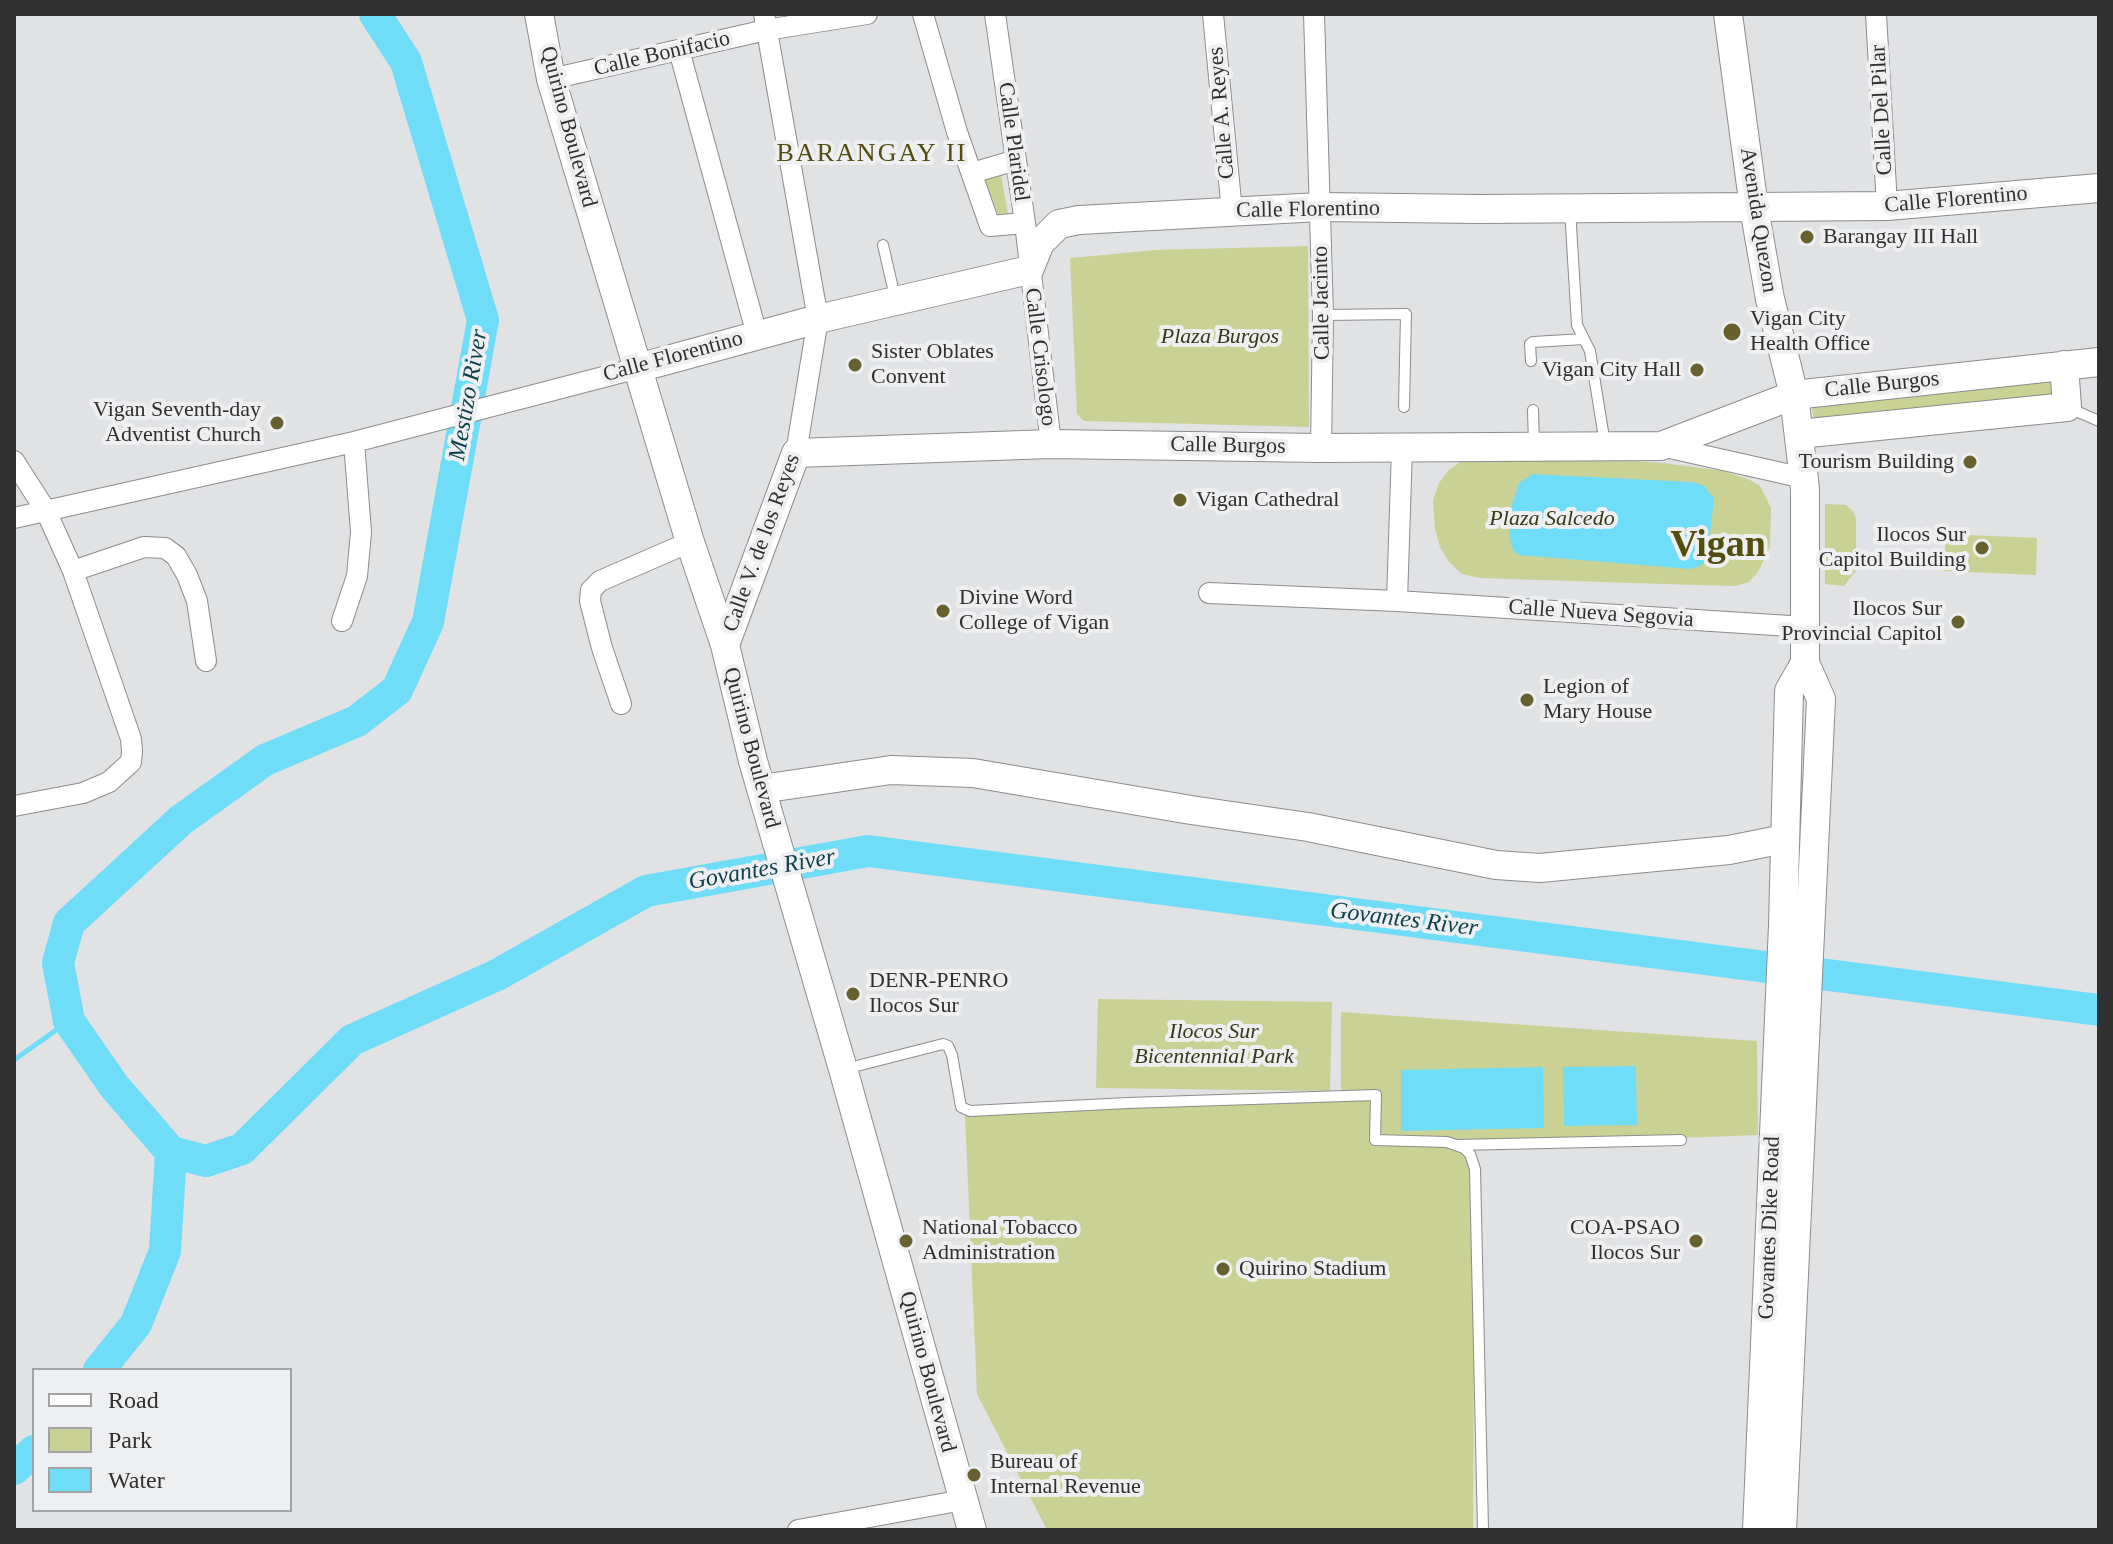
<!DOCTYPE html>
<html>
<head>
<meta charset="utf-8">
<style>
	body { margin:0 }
	#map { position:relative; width:2113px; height:1544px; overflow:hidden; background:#e0e2e4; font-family:Georgia,serif }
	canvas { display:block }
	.frame { position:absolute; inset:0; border:16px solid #303031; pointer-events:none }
	.legend { position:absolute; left:32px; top:1368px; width:260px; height:144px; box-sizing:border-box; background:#eeeff1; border:2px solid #a2a3a4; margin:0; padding:10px 14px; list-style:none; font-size:24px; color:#303031 }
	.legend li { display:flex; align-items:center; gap:16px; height:40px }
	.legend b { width:40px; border:2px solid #a2a3a4 }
</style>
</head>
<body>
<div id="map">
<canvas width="2113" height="1544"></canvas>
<div class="frame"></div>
<ul class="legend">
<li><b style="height:10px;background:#fff"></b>Road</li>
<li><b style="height:22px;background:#cad194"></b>Park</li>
<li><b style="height:22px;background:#6fdcf8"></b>Water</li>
</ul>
</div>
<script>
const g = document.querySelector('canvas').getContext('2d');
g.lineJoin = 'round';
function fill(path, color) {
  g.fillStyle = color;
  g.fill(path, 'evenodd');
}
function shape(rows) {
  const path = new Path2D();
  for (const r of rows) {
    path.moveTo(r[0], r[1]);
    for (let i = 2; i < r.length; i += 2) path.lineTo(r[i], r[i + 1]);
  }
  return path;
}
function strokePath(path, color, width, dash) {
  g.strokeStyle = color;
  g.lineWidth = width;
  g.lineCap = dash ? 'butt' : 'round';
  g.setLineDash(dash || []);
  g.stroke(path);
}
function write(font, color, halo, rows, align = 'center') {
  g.font = font + ' Georgia,serif';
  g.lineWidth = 8;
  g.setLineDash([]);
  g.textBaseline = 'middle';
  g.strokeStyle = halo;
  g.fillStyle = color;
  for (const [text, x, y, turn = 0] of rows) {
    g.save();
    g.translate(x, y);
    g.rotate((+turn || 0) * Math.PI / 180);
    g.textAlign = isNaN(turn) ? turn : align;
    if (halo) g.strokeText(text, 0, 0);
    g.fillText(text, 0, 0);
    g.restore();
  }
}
const green = shape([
	[1000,170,1008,214,999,217,984,176],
	[1308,246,1309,427,1084,421,1077,414,1070,258,1156,250],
	[2052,379,2054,398,1814,424,1812,405],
	[1565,457,1663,463,1723,471,1750,480,1760,486,1771,508,1770,547,1758,572,1749,582,1736,586,1696,585,1480,578,1462,574,1449,562,1440,547,1435,528,1433,501,1439,483,1449,470,1463,460],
	[1825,504,1846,505,1853,511,1856,519,1856,571,1844,586,1825,584],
	[1946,534,2037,538,2036,575,1944,571],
	[1098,999,1332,1002,1330,1091,1096,1088],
	[1341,1012,1757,1041,1758,1135,1475,1146,1473,1530,1047,1530,977,1394,965,1114,1341,1099]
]);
const water = shape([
	[1533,474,1691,482,1703,485,1714,498,1708,553,1705,561,1700,566,1690,569,1519,555,1513,550,1509,536,1512,505,1519,483],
	[1636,1066,1637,1125,1564,1126,1563,1067],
	[1543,1067,1544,1128,1401,1131,1401,1070]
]);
const stream = shape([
	[14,1060,69,1021]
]);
const river = shape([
	[375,14,406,62,483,320,428,622,397,690,357,721,265,760,181,820,69,923,58,963,69,1021,114,1086,171,1152,206,1161,242,1149,352,1040,497,975,646,891,868,851,2099,1010],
	[99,1370,136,1324,165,1251,171,1152],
	[14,1469,34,1451]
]);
const lane = shape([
	[1570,209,1577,325,1590,351,1605,444],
	[883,245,895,297],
	[1323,315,1406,314,1404,407],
	[1531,361,1530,344,1533,342,1584,339],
	[2069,408,2099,421],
	[1533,410,1534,444],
	[845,1069,943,1044,948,1046,952,1055,961,1107,970,1111,1128,1103,1376,1095,1375,1140,1447,1142,1464,1148,1470,1154,1475,1169,1483,1530],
	[1457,1145,1681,1140]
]);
const street = shape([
	[764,14,818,319,796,453],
	[923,14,957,132,990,226,1025,223],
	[995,14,1025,223,1051,444],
	[1213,14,1232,212],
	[1314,14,1323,315,1321,448],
	[1876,14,1887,206],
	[679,50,757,335],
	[551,79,766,30,867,14],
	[972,173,1016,160],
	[1661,446,1804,478],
	[14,461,46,511,73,571,131,739,132,751,131,762,109,782,83,793,14,806],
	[14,518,354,442,638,368],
	[73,571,144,547,165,548,176,556,187,575,197,601,206,661],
	[1209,593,1397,601,1806,627],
	[1397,601,1402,448],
	[342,621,357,576,361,532,354,442],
	[621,704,602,648,590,601,591,590,600,581,690,542],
	[798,1530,963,1500]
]);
const secondary = shape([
	[539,14,551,79,690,542,725,645,753,761,843,1069,972,1530],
	[1728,14,1754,208,1770,299,1794,395,1805,489,1805,663,1821,699,1782,1530],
	[638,368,818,319,1029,270,1040,243,1059,224,1079,220,1320,207,1480,209,1887,206,2099,188],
	[1799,434,2067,407,2064,365],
	[725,645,796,453,1051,444,1321,448,1661,446,1794,395,2099,362],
	[761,789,891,770,973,773,1191,810,1308,827,1496,865,1540,868,1729,850,1784,839],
	[1757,1530,1783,925,1789,691,1805,663]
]);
const markers = [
	[1807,237,8,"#66612e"],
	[1732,332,10,"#66612e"],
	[855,365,8,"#66612e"],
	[1697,370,8,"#66612e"],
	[277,423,8,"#66612e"],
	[1970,462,8,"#66612e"],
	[1180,500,8,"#66612e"],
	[1982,548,8,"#66612e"],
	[943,611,8,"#66612e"],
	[1958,622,8,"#66612e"],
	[1527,700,8,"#66612e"],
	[853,994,8,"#66612e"],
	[906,1241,8,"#66612e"],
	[1696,1241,8,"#66612e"],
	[1223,1269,8,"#66612e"],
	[974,1475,8,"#66612e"]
];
const streetNames = [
	["Calle Bonifacio",662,54,-13],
	["Calle Del Pilar",1882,110,-93],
	["Calle A. Reyes",1222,113,-95],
	["Quirino Boulevard",568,127,75],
	["Calle Plaridel",1013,142,82],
	["Calle Florentino",1956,200,-5],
	["Calle Florentino",1308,210,-1],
	["Avenida Quezon",1758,220,81],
	["Calle Jacinto",1322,303,-91],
	["Calle Florentino",673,357,-15],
	["Calle Crisologo",1040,357,83],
	["Calle Burgos",1882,385,-6],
	["Calle Burgos",1228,446,1],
	["Calle V. de los Reyes",762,543,-70],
	["Calle Nueva Segovia",1601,614,4],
	["Quirino Boulevard",751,748,75],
	["Govantes Dike Road",1770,1228,-88],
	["Quirino Boulevard",927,1372,75]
];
const poiNames = [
	["Barangay III Hall",1823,237],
	["Vigan City",1750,319],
	["Health Office",1750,344],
	["Sister Oblates",871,352],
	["Convent",871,377],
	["Vigan City Hall",1681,370,"right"],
	["Vigan Seventh-day",261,410,"right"],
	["Adventist Church",261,435,"right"],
	["Tourism Building",1954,462,"right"],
	["Vigan Cathedral",1196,500],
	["Ilocos Sur",1966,535,"right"],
	["Capitol Building",1966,560,"right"],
	["Divine Word",959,598],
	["College of Vigan",959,623],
	["Ilocos Sur",1942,609,"right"],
	["Provincial Capitol",1942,634,"right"],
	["Legion of",1543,687],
	["Mary House",1543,712],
	["DENR-PENRO",869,981],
	["Ilocos Sur",869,1006],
	["National Tobacco",922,1228],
	["Administration",922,1253],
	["COA-PSAO",1680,1228,"right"],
	["Ilocos Sur",1680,1253,"right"],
	["Quirino Stadium",1239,1269],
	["Bureau of",990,1462],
	["Internal Revenue",990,1487]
];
const parkNames = [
	["Plaza Burgos",1220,337],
	["Plaza Salcedo",1552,519],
	["Ilocos Sur",1214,1032],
	["Bicentennial Park",1214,1057]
];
const waterNames = [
	["Mestizo River",469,395,-80],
	["Govantes River",762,870,-10],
	["Govantes River",1404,920,7]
];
const quarterNames = [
	["BARANGAY II",872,154]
];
const townNames = [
	["Vigan",1718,546]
];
fill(green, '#cad194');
fill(water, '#6fdcf8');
strokePath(stream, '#6fdcf8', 5);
strokePath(river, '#6fdcf8', 32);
strokePath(lane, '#8b8c8e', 12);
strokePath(street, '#8b8c8e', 22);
strokePath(secondary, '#8b8c8e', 30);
strokePath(lane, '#fff', 10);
strokePath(street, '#fff', 20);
strokePath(secondary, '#fff', 28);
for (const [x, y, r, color] of markers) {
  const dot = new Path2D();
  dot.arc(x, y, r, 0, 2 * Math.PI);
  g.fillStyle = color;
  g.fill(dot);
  strokePath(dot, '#eeeff1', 3);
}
write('22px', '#303031', '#eeeff1', streetNames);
write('22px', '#303031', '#eeeff1', poiNames, 'left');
write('italic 22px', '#373a17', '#eeeff1', parkNames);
write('italic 24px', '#0e414c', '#eeeff1', waterNames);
g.letterSpacing = '2px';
write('26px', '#534d0e', '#eeeff1', quarterNames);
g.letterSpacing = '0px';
write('bold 38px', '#534d0e', '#eeeff1', townNames);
</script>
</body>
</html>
